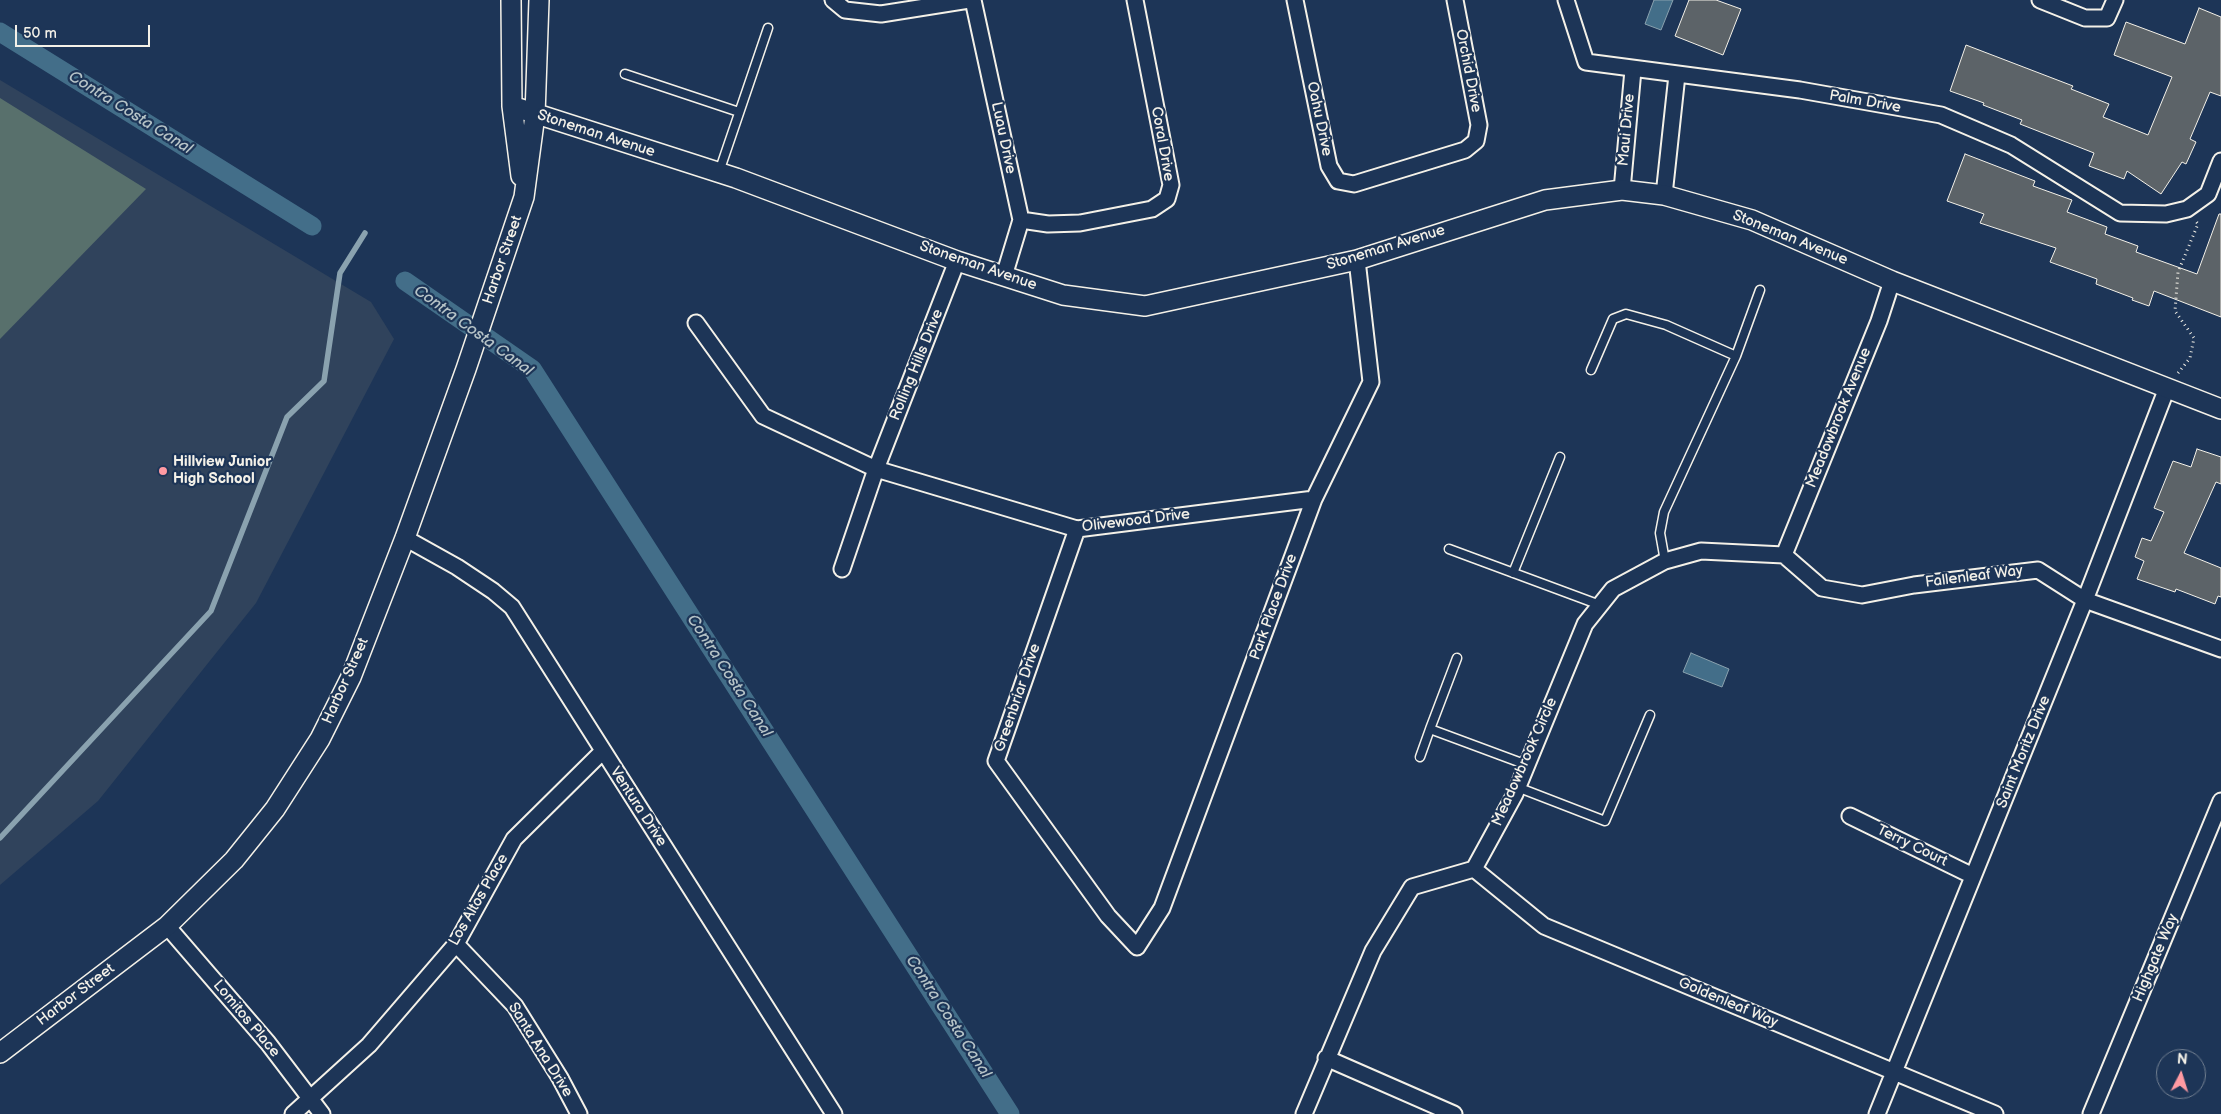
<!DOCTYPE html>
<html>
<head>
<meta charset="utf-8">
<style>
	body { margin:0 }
	#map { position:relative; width:2221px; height:1114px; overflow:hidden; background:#1d3557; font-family:"Balsamiq Sans",sans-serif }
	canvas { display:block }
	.north { position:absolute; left:2156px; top:1049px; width:50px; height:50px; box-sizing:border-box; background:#1d3557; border:1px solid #738091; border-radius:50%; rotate:5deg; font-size:14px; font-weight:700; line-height:20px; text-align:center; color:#f4f1e8 }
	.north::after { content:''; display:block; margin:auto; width:18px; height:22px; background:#ff9aa2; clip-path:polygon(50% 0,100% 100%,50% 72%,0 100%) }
	.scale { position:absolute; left:15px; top:25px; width:135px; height:22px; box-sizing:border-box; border:2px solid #f4f1e8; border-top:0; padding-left:6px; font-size:15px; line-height:18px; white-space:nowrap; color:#f4f1e8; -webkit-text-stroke:4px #1d3557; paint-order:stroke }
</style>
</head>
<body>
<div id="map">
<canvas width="2221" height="1114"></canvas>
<div class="north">N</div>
<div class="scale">50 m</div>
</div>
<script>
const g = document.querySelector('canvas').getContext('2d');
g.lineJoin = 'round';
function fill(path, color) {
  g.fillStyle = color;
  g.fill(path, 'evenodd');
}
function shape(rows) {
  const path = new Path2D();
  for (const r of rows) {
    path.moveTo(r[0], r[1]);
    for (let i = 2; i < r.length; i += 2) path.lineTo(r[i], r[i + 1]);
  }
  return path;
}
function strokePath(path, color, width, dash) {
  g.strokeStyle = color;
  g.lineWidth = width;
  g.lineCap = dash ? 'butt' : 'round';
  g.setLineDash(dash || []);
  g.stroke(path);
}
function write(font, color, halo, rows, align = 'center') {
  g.font = font + ' "Balsamiq Sans",sans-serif';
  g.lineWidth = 4.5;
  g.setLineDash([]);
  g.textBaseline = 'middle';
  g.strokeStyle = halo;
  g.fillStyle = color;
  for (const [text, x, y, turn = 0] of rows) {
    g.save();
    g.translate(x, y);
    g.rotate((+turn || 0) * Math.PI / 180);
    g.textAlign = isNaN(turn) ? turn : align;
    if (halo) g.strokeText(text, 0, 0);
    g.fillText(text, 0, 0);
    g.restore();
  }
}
const built = shape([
	[0,80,371,302,394,339,256,603,98,801,0,885]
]);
const green = shape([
	[0,98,146,189,0,339]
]);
const water = shape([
	[1654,0,1673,0,1661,30,1645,24,1654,0],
	[1691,653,1729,669,1722,687,1683,672,1691,653]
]);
const stream = shape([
	[0,838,211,611,287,417,324,381,340,273,365,233]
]);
const canal = shape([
	[0,32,312,226],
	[405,281,532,369,1010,1114]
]);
const building = shape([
	[1689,0,1716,0,1741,9,1723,55,1675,36,1689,0],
	[2199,8,2221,17,2221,96,2210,92,2190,139,2196,142,2186,164,2182,162,2161,194,2127,171,2124,179,2089,166,2094,153,2020,124,2022,120,1983,105,1984,103,1950,91,1966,45,2073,86,2071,89,2109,104,2103,117,2148,135,2172,77,2114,55,2126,22,2185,44,2199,8],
	[1965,154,2035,181,2033,186,2072,200,2067,212,2107,227,2105,234,2138,246,2136,252,2197,274,2219,214,2221,214,2221,317,2154,291,2149,306,2132,300,2133,298,2096,284,2097,279,2050,262,2056,248,1980,223,1984,214,1947,201,1965,154],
	[2197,449,2221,457,2221,484,2216,482,2184,553,2221,568,2221,597,2218,596,2215,604,2176,589,2175,592,2137,579,2144,561,2135,557,2142,538,2151,541,2164,512,2154,508,2173,461,2191,467,2197,449]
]);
const path = shape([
	[2178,373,2190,358,2194,338,2175,311,2178,272,2198,224,2195,220]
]);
const service = shape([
	[625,74,739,112],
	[719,172,768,28],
	[1591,370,1613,319,1626,314,1666,325,1736,356],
	[1449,549,1600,605],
	[1665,561,1660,533,1664,512,1736,356,1760,290],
	[1513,573,1560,457],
	[1457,658,1430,729,1527,765],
	[1420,757,1430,729],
	[1517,787,1605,821,1650,715]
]);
const minor = shape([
	[833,0,845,10,881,14,969,0],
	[973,0,1021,220,1004,276],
	[1295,0,1329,166,1338,181,1354,184,1465,150,1476,141,1479,125,1455,0],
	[1566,0,1586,62,1800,90,1941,115,2011,145,2120,213,2166,214,2187,209,2208,194,2221,161],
	[2040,0,2085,18,2107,18,2115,0],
	[1622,190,1633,70],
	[1664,195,1677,75],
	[1021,220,1048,224,1080,223,1152,209,1167,199,1171,185,1135,0],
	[696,323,763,416,876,469,1077,529,1314,499],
	[1077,529,996,761,1108,916,1137,947,1162,908,1314,499,1371,382,1357,260],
	[405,538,457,567,493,591,512,607,834,1114],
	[1784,555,1822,588,1862,595,1914,585,2038,570,2085,600,2221,649],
	[1784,555,1879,321,1892,281],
	[842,569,876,469,957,261],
	[1850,816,1973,876],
	[1474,869,1544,926,1995,1114],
	[167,926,268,1043,322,1114],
	[456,944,515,1006,560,1078,579,1114],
	[1326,1058,1454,1114],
	[293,1114,369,1045,456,944,514,839,603,751],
	[1304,1114,1373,951,1412,887,1474,869,1515,794,1585,624,1613,589,1665,561,1701,551,1784,555],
	[1877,1114,2085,600,2167,388],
	[2091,1114,2221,801]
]);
const tertiary = shape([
	[511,0,512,106,521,176],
	[512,106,736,178,957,261,1063,295,1145,306,1357,260,1545,200,1622,190,1664,195,1752,220,1892,281,2221,409],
	[0,1053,167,926,234,860,275,809,320,739,351,677,405,538,466,369,524,197,535,115,539,0]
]);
const markers = [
	[163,471,5,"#ff9aa2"]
];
const streetNames = [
	["Orchid Drive",1468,71,79],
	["Palm Drive",1865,102,10],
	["Oahu Drive",1319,119,78],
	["Maui Drive",1627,130,-85],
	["Stoneman Avenue",596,134,18],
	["Luau Drive",1003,138,78],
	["Coral Drive",1162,144,80],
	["Stoneman Avenue",1790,238,22],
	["Stoneman Avenue",1386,248,-17],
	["Harbor Street",503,260,-71],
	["Stoneman Avenue",978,266,19],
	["Rolling Hills Drive",917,365,-68],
	["Meadowbrook Avenue",1839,418,-68],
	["Olivewood Drive",1136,521,-7],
	["Fallenleaf Way",1974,577,-7],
	["Park Place Drive",1274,607,-70],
	["Harbor Street",346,681,-66],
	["Greenbriar Drive",1018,698,-71],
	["Saint Moritz Drive",2024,752,-68],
	["Meadowbrook Circle",1525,762,-66],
	["Ventura Drive",638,807,57],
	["Terry Court",1912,846,26],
	["Los Altos Place",479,900,-60],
	["Highgate Way",2156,958,-67],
	["Harbor Street",76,995,-37],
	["Goldenleaf Way",1728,1003,23],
	["Lomitos Place",246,1019,50],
	["Santa Ana Drive",540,1050,58]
];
const poiNames = [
	["Hillview Junior",173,462],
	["High School",173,479]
];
const waterNames = [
	["Contra Costa Canal",130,113,32],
	["Contra Costa Canal",473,331,36],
	["Contra Costa Canal",729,676,57],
	["Contra Costa Canal",948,1017,57]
];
fill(built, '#30435c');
fill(green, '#58706c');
fill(water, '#436e89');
strokePath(water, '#8aa2af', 1);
strokePath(stream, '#8aa2af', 5.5);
strokePath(canal, '#436e89', 19);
fill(building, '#5c6368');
strokePath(building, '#f4f1e8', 1);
strokePath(service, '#f4f1e8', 11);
strokePath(minor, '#f4f1e8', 19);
strokePath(tertiary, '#f4f1e8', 22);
strokePath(path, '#f4f1e8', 3, [1, 4]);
strokePath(service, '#1d3557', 8);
strokePath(minor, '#1d3557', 15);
strokePath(tertiary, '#1d3557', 19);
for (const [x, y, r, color] of markers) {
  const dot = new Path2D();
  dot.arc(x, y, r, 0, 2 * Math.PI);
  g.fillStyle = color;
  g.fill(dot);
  strokePath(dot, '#1d3557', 2);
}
write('15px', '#f4f1e8', '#1d3557', streetNames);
write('bold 15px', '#f4f1e8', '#1d3557', poiNames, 'left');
write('italic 16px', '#b6c3c7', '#1d3557', waterNames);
</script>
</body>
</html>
